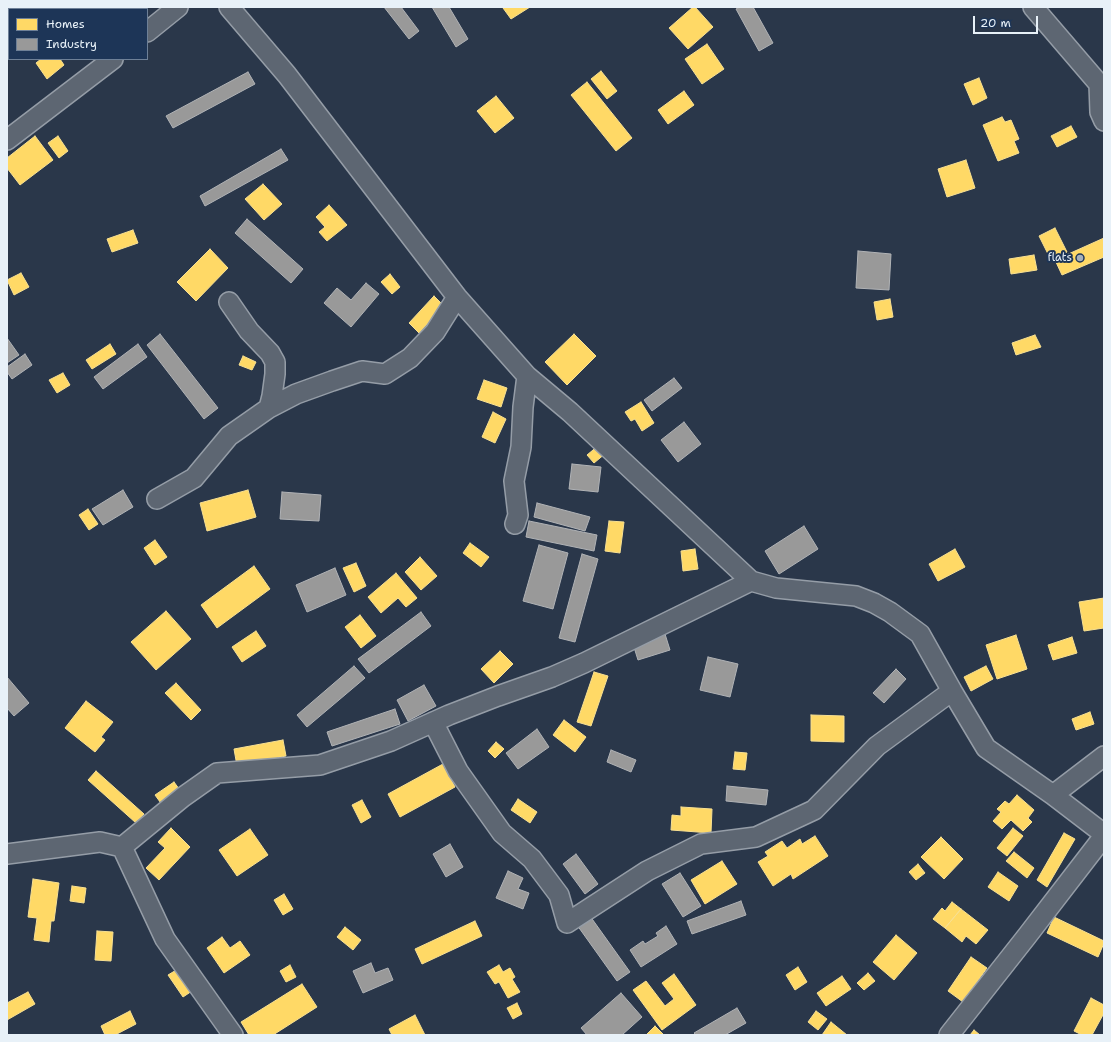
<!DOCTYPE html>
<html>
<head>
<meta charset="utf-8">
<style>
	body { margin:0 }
	#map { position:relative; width:1111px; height:1042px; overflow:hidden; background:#2a374a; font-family:"Shantell Sans",sans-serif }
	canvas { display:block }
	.frame { position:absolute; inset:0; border:8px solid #e8f1f8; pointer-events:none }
	.legend { position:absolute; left:8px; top:8px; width:140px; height:52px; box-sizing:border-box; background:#1d3557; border:1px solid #6e8097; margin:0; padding:5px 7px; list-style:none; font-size:12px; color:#e8f1f8 }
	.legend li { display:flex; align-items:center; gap:8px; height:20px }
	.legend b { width:20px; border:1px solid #6e8097 }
	.scale { position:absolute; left:973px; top:16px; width:65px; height:18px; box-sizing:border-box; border:2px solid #e8f1f8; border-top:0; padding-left:5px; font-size:12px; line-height:14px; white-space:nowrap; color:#e8f1f8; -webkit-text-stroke:3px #1d3557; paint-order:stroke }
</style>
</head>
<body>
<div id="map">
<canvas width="1111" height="1042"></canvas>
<div class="frame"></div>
<ul class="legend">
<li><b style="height:11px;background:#ffd966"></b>Homes</li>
<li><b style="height:11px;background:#999"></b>Industry</li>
</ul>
<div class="scale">20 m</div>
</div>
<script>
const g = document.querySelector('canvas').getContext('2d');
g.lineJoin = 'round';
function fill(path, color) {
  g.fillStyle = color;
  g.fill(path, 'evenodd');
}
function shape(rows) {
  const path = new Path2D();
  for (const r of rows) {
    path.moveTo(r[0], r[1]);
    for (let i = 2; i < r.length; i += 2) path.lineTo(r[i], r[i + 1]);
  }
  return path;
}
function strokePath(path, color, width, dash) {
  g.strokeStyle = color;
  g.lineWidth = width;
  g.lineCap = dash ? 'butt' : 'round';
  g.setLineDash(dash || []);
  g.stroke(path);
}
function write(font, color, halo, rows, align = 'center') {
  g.font = font + ' "Shantell Sans",sans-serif';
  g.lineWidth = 4;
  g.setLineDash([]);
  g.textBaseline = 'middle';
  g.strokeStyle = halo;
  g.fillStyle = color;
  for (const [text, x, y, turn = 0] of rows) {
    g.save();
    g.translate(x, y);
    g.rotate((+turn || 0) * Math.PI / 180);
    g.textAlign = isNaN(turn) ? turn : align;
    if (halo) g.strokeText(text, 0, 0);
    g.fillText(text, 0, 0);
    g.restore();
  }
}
const homes = shape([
	[21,7,51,7,53,9,22,9,21,7],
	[506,7,530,7,511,19,503,8,506,7],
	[693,7,695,7,713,27,688,49,669,28,693,7],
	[707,44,724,69,702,84,685,59,707,44],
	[41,59,60,59,64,65,47,79,36,63,41,59],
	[601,71,617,91,607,99,591,79,601,71],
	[979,78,987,98,973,105,964,84,979,78],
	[587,82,632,138,616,151,571,95,587,82],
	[684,91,694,105,668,124,658,110,684,91],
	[496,96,514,118,495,133,477,111,496,96],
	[1002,117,1005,122,1011,120,1019,139,1014,141,1019,153,998,161,983,125,1002,117],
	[1071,126,1077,137,1057,147,1051,136,1071,126],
	[35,136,53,160,20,185,7,168,7,158,35,136],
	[58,136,68,151,59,158,48,143,58,136],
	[966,160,975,188,947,197,938,169,966,160],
	[263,184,282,204,264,220,245,199,263,184],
	[329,205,347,225,327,241,319,232,325,227,316,217,329,205],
	[1055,228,1067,252,1051,260,1039,236,1055,228],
	[133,230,138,243,112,252,107,239,133,230],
	[1104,238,1104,257,1062,275,1055,260,1104,238],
	[210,249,228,268,196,301,177,282,210,249],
	[1034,255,1037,270,1011,274,1009,259,1034,255],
	[21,273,29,287,14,295,7,280,21,273],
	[390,274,400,287,392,294,381,282,390,274],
	[434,296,444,306,419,333,409,323,434,296],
	[890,299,893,317,877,320,874,302,890,299],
	[574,334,596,356,567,385,545,362,574,334],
	[1035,335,1041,347,1016,355,1012,343,1035,335],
	[110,344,116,354,92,369,86,360,110,344],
	[243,356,256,362,252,370,239,365,243,356],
	[63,373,70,385,57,393,49,380,63,373],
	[484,380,507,388,501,407,477,399,484,380],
	[641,402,654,423,642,431,635,419,631,421,625,412,641,402],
	[493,412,506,419,495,443,482,437,493,412],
	[599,445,606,453,594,463,587,455,599,445],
	[248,490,256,517,207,531,200,503,248,490],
	[88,509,98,524,89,530,79,515,88,509],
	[609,521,624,522,620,553,605,551,609,521],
	[155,540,167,557,155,565,144,548,155,540],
	[470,543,489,557,481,567,463,553,470,543],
	[695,549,698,569,683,571,681,551,695,549],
	[955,549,965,567,938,581,929,564,955,549],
	[420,557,437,576,421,590,405,572,420,557],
	[356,563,366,586,354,592,343,568,356,563],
	[254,566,270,589,217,628,201,605,254,566],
	[396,573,417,598,406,607,398,598,381,613,368,597,396,573],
	[1104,598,1104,628,1084,631,1079,602,1104,598],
	[166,611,191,639,156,670,131,642,166,611],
	[360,615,376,636,361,648,345,627,360,615],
	[256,631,266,646,242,662,232,647,256,631],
	[1016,635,1027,669,997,679,986,645,1016,635],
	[1072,637,1077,653,1053,660,1048,645,1072,637],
	[500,651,513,664,494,683,481,669,500,651],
	[986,666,993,679,971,691,964,677,986,666],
	[594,672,608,676,591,726,577,722,594,672],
	[176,683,201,710,191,720,165,693,176,683],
	[86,701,113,722,101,737,105,740,95,752,65,728,86,701],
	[1090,712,1094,724,1076,730,1072,719,1090,712],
	[811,715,844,716,844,742,811,741,811,715],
	[564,720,586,737,575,752,553,735,564,720],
	[283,740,286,756,237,766,234,749,283,740],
	[496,742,504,749,495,758,488,751,496,742],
	[735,752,747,753,745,770,733,769,735,752],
	[443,764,455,787,400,817,388,794,443,764],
	[96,771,144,814,136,823,88,780,96,771],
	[174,782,182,793,163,806,155,795,174,782],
	[1017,795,1034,810,1028,818,1032,822,1023,831,1011,820,1002,829,993,821,1001,812,997,809,1005,801,1009,804,1017,795],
	[518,799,537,812,530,823,511,810,518,799],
	[362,800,371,817,361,823,352,805,362,800],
	[681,807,712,809,711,833,671,830,672,815,681,816,681,807],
	[171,828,190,847,159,880,146,868,165,848,158,842,171,828],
	[1013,828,1023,836,1007,856,997,848,1013,828],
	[250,829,268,855,237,876,219,850,250,829],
	[1064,833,1075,839,1047,887,1037,880,1064,833],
	[815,836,828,856,793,879,791,874,773,886,758,862,768,856,765,852,782,841,787,848,800,839,802,844,815,836],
	[941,837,963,859,944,879,921,857,941,837],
	[1014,852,1034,868,1027,878,1006,861,1014,852],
	[722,861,737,884,705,904,691,880,722,861],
	[918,864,925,873,916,880,909,872,918,864],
	[998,872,1018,886,1009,901,988,887,998,872],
	[33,879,59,883,54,921,51,921,49,942,34,940,37,918,28,917,33,879],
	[72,886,86,888,84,903,70,901,72,886],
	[284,894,293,909,283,915,274,900,284,894],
	[952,902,961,909,945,928,933,919,942,908,945,911,952,902],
	[961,909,988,930,976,944,966,936,962,942,945,928,961,909],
	[1054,917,1104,941,1104,943,1098,957,1047,933,1054,917],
	[475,921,482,936,422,964,415,949,475,921],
	[345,927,361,940,353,950,337,937,345,927],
	[97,931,113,932,111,961,95,960,97,931],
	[896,935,917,953,894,980,873,962,896,935],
	[222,937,230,948,240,941,250,955,224,973,207,948,222,937],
	[971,957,987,968,963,1002,948,991,971,957],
	[290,965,296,977,286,982,280,971,290,965],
	[499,965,503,972,510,968,515,977,512,979,520,992,508,998,499,982,495,984,487,972,499,965],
	[798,967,807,982,795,990,786,975,798,967],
	[178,969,192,991,183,997,168,975,178,969],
	[868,973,875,981,864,990,857,983,868,973],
	[674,974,696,1005,662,1030,633,990,646,981,665,1006,674,999,662,983,674,974],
	[842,976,851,989,826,1006,817,993,842,976],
	[302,984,317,1007,273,1035,249,1035,241,1022,302,984],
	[28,992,35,1004,7,1020,7,1003,28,992],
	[1091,998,1104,1005,1104,1013,1092,1035,1082,1035,1074,1031,1091,998],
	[517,1003,522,1014,513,1019,507,1008,517,1003],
	[130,1011,136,1024,115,1035,105,1035,101,1026,130,1011],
	[816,1011,827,1019,818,1030,808,1022,816,1011],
	[415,1015,425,1035,392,1035,389,1029,415,1015],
	[831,1022,847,1035,822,1035,831,1022],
	[655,1026,664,1035,648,1035,647,1034,655,1026],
	[974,1030,980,1035,970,1035,974,1030]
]);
const industry = shape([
	[92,7,124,7,126,9,94,9,92,7],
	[384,7,401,7,419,31,409,39,384,7],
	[432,7,449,7,468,39,456,47,432,7],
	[740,7,753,7,773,43,759,51,736,9,740,7],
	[248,72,255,84,173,128,166,116,248,72],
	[281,149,288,160,205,206,200,196,281,149],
	[247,219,303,269,291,283,235,233,247,219],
	[858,251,891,254,889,290,856,288,858,251],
	[366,283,379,294,351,327,324,303,337,288,351,300,366,283],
	[160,334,218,408,204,419,147,345,160,334],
	[7,338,19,355,7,363,7,338],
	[138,344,147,357,103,389,94,377,138,344],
	[25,354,32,365,12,379,7,372,7,367,25,354],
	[674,378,682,388,652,411,644,400,674,378],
	[684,422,701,444,678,462,661,440,684,422],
	[572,464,601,467,598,492,569,489,572,464],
	[123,490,133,507,103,525,92,509,123,490],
	[282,492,321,495,319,521,280,519,282,492],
	[537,503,590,517,585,531,534,517,537,503],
	[529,521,597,535,594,551,526,537,529,521],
	[804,526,818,549,779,574,765,551,804,526],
	[539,545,568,553,553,609,523,601,539,545],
	[582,554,598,559,575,642,559,638,582,554],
	[335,568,346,595,307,612,296,585,335,568],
	[421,612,431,626,369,673,358,659,421,612],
	[665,634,670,650,638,660,633,644,665,634],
	[708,657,738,664,730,697,700,690,708,657],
	[354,666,365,678,307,727,297,715,354,666],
	[896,669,906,679,884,703,873,693,896,669],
	[7,677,29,703,14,716,7,708,7,677],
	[424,685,436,706,408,721,397,700,424,685],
	[395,709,400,724,332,746,327,732,395,709],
	[537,729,549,747,518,769,506,753,537,729],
	[611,750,636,760,631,772,607,762,611,750],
	[727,786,768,790,766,805,726,801,727,786],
	[450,844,463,867,446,877,433,854,450,844],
	[576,854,598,884,585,894,563,864,576,854],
	[508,871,523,878,518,889,529,893,523,909,496,898,508,871],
	[680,873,701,906,683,917,662,884,680,873],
	[741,901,746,915,692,934,687,921,741,901],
	[590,916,630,972,617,981,577,925,590,916],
	[666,926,677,944,641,967,630,950,643,941,645,944,658,936,656,933,666,926],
	[371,963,375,973,388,968,393,980,363,993,353,971,371,963],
	[621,993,642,1017,622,1035,587,1035,581,1028,621,993],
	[737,1008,746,1023,725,1035,696,1035,694,1033,737,1008]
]);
const street = shape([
	[229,7,287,75,457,297,527,376,570,412,751,581],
	[1033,7,1099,84,1104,87],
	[147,32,178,7],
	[1099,84,1100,112,1104,121],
	[7,140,113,59],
	[229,302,249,331,270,353,275,362,275,374,272,396,269,408],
	[157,499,194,478,229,436,269,408,296,394,332,381,362,371,385,374,410,358,435,332,457,297],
	[515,524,518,515,514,481,521,447,523,407,527,376],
	[433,722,458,771,502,833,532,859,559,895,567,923,647,871,701,844,756,837,814,810,877,746,952,691],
	[1053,795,1104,834],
	[122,847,165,939,233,1035],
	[7,854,100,842,122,847,183,797,217,773,320,765,391,741,449,715,498,696,552,677,584,663,751,581,776,588,856,596,874,603,890,612,920,634,952,691,986,748,1053,795,1104,756],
	[949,1035,1027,936,1104,836]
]);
const markers = [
	[1080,258,4,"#a6b0bb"]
];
const poiNames = [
	["flats",1072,258]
];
fill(homes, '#ffd966');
strokePath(homes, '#f8e092', 1);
fill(industry, '#999');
strokePath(industry, '#b1b3b6', 1);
strokePath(street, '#959da7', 22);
strokePath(street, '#5d6672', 19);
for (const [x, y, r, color] of markers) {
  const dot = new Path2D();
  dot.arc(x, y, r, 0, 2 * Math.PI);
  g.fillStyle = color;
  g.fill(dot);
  strokePath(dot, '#1d3557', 1.5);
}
write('11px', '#e8f1f8', '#1d3557', poiNames, 'right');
</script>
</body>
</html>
